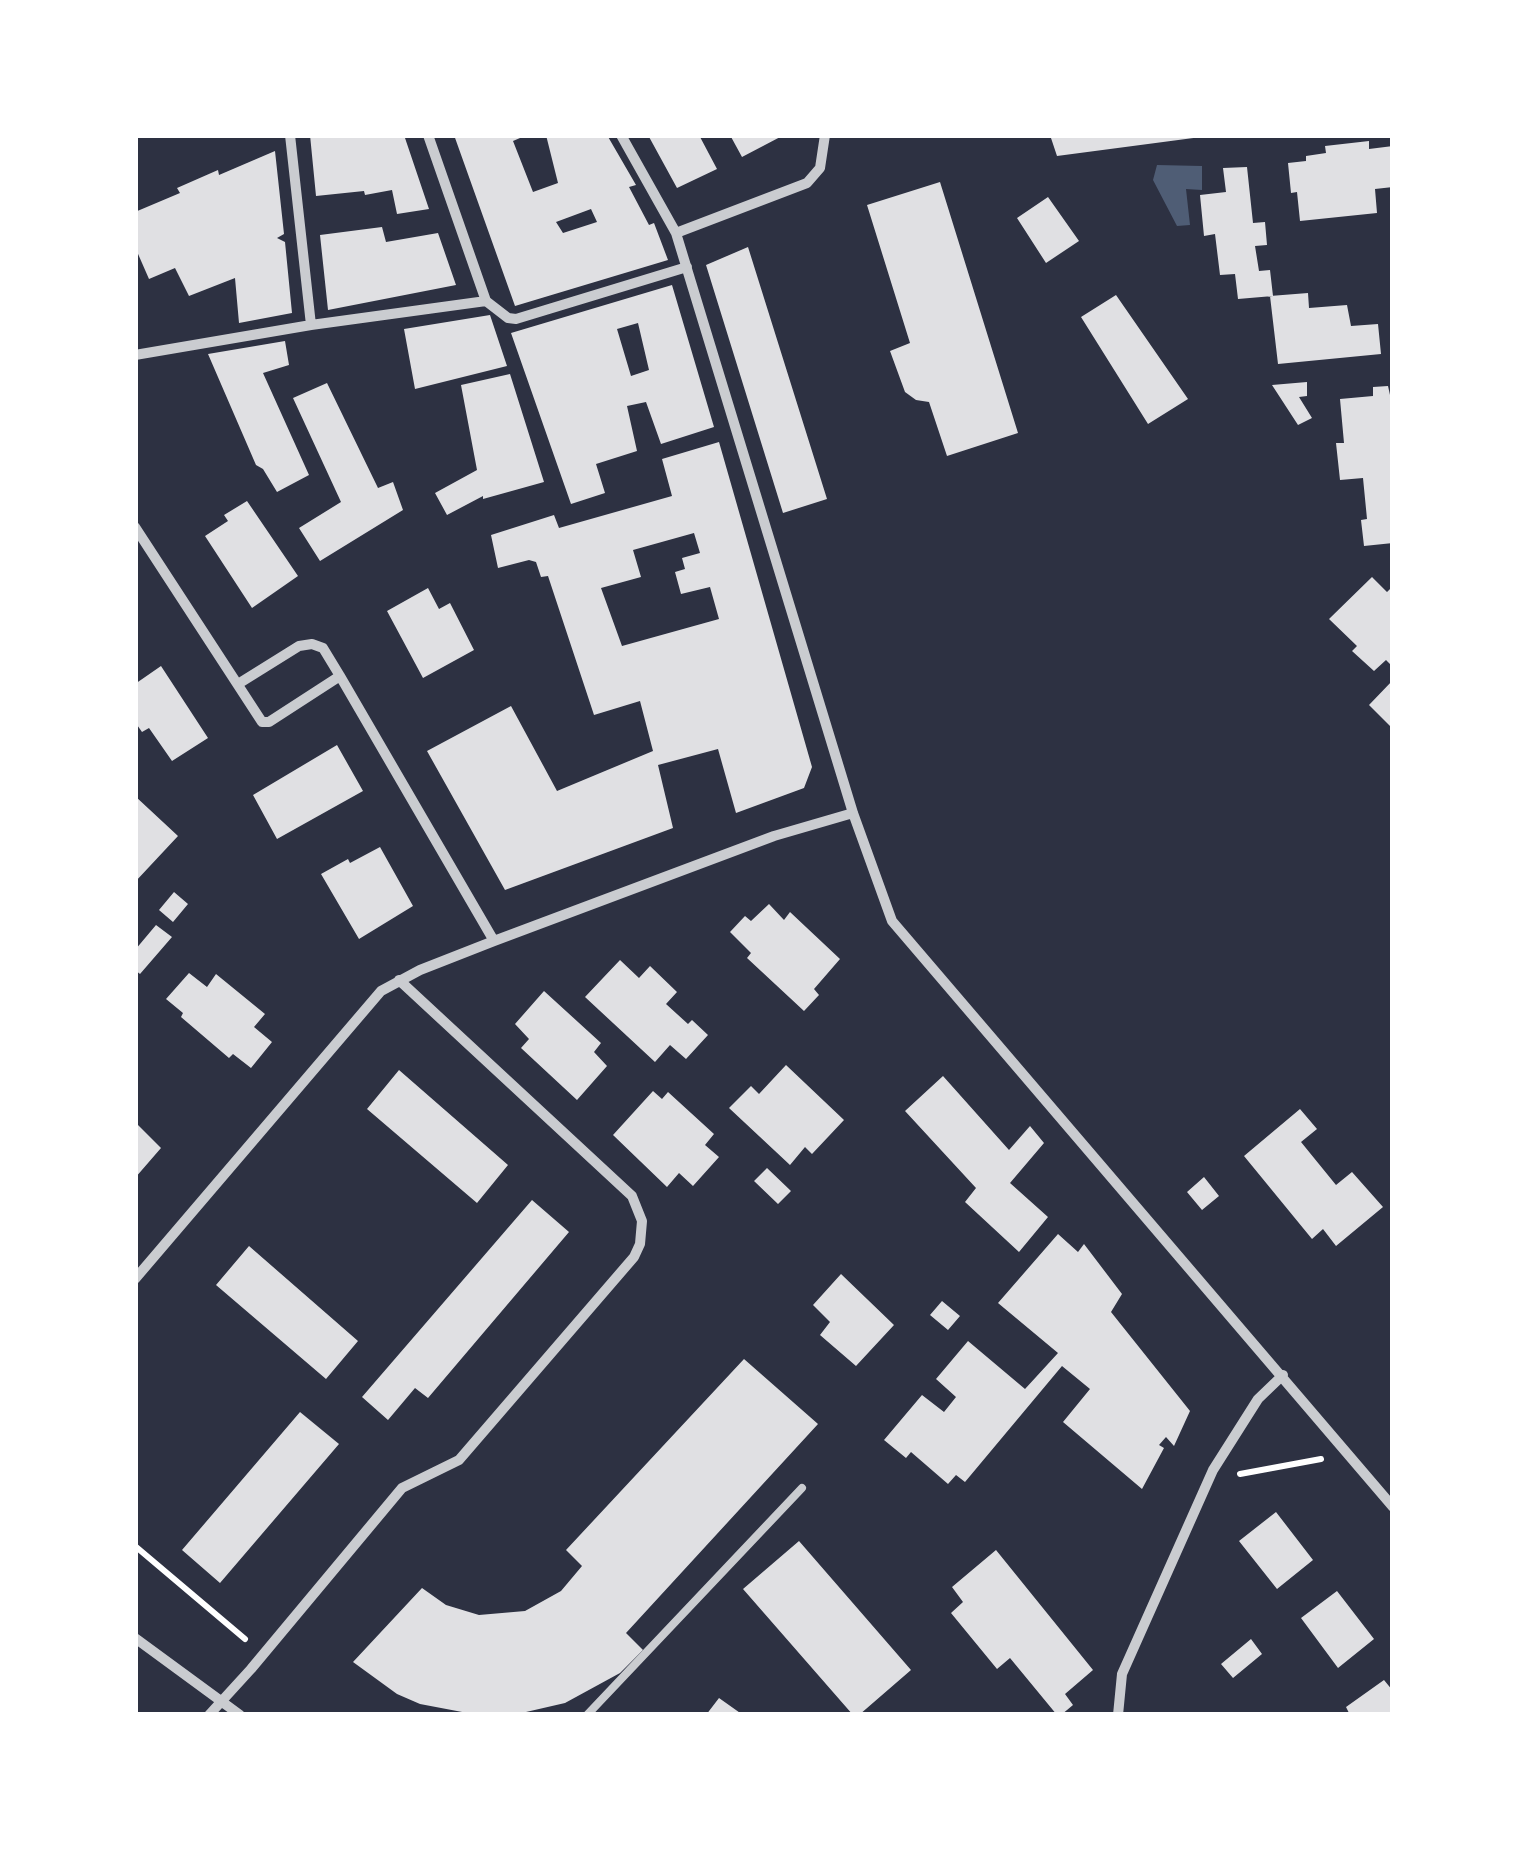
<!DOCTYPE html>
<html>
<head>
<meta charset="utf-8">
<style>
	body { margin:0 }
	#map { position:relative; width:1528px; height:1850px; overflow:hidden; background:#2d3142; font-family:"Open Sans",sans-serif }
	canvas { display:block }
	.frame { position:absolute; inset:0; border:138px solid #fff; pointer-events:none }
</style>
</head>
<body>
<div id="map">
<canvas width="1528" height="1850"></canvas>
<div class="frame"></div>
</div>
<script>
const g = document.querySelector('canvas').getContext('2d');
g.lineJoin = 'round';
function fill(path, color) {
  g.fillStyle = color;
  g.fill(path, 'evenodd');
}
function shape(rows) {
  const path = new Path2D();
  for (const r of rows) {
    path.moveTo(r[0], r[1]);
    for (let i = 2; i < r.length; i += 2) path.lineTo(r[i], r[i + 1]);
  }
  return path;
}
function strokePath(path, color, width, dash) {
  g.strokeStyle = color;
  g.lineWidth = width;
  g.lineCap = dash ? 'butt' : 'round';
  g.setLineDash(dash || []);
  g.stroke(path);
}
const water = shape([
	[1157,165,1202,166,1202,190,1186,189,1190,225,1177,226,1153,180]
]);
const building = shape([
	[310,135,404,135,429,209,397,214,392,190,365,195,364,191,316,196],
	[454,135,527,135,513,141,533,192,558,183,546,135,607,135,636,185,629,187,649,225,654,223,668,260,515,306],
	[591,209,597,222,563,233,556,222],
	[648,135,699,135,717,169,677,188],
	[730,135,784,135,742,157],
	[1050,135,1201,135,1201,137,1057,156],
	[1369,141,1369,149,1393,146,1393,187,1375,189,1377,213,1300,221,1297,192,1291,193,1288,163,1306,161,1306,156,1326,153,1325,146],
	[275,151,284,234,277,238,285,242,292,313,239,323,235,278,189,296,175,268,149,279,135,247,135,212,180,193,177,188,218,170,219,175],
	[1247,167,1253,223,1265,222,1267,245,1255,246,1259,271,1270,270,1273,296,1238,299,1235,274,1220,275,1215,234,1204,236,1200,195,1226,192,1223,168],
	[940,182,1018,433,947,456,929,402,916,400,905,392,890,351,910,343,867,205],
	[1048,197,1079,241,1046,263,1017,218],
	[382,227,386,242,438,233,456,285,328,310,320,235],
	[748,247,827,499,783,513,706,265],
	[672,285,714,427,661,444,646,402,627,406,637,451,596,464,605,493,571,504,511,333],
	[638,323,649,370,631,376,617,329],
	[1308,293,1309,308,1347,305,1351,326,1378,324,1381,354,1278,364,1270,296],
	[1116,295,1188,399,1148,424,1081,317],
	[490,315,507,366,415,389,404,329],
	[285,341,289,365,263,373,309,475,277,492,263,469,256,465,208,354],
	[510,374,544,482,483,499,483,496,447,515,435,493,477,470,461,385],
	[1307,382,1307,396,1299,397,1312,418,1298,425,1272,385],
	[327,383,378,488,393,482,403,510,320,561,299,528,341,502,293,398],
	[1388,386,1390,395,1393,395,1393,543,1364,546,1361,520,1367,519,1363,478,1340,480,1336,443,1344,443,1340,399,1373,396,1373,387],
	[719,442,812,767,804,788,736,813,718,749,658,765,673,828,505,890,427,751,511,706,557,791,653,751,640,701,594,715,548,576,541,577,536,562,529,560,498,568,491,535,554,515,559,528,672,496,662,459],
	[694,533,700,553,682,558,685,569,675,572,681,594,710,587,719,619,622,646,601,588,641,577,633,550],
	[247,501,298,576,252,608,205,536,228,521,224,515],
	[1372,577,1387,592,1393,586,1393,667,1386,660,1374,671,1352,651,1357,646,1329,619],
	[428,588,439,609,450,603,474,650,423,678,387,611],
	[161,666,208,738,172,761,149,728,142,732,135,722,135,684],
	[1393,680,1393,729,1369,705],
	[337,745,363,791,277,839,253,795],
	[135,796,178,836,135,882],
	[380,847,413,906,359,939,321,874,348,859,350,863],
	[174,892,188,904,173,922,159,910],
	[769,904,784,920,790,912,840,959,814,989,819,995,804,1011,747,958,751,953,730,932,745,916,751,921],
	[156,925,172,937,140,974,135,970,135,950],
	[620,960,639,978,650,966,677,992,666,1004,688,1024,692,1020,708,1035,686,1059,670,1045,655,1062,585,997],
	[189,973,207,987,216,974,265,1014,254,1027,272,1042,251,1068,233,1054,229,1058,181,1017,183,1013,166,999],
	[544,991,601,1043,594,1052,607,1066,577,1100,521,1048,529,1039,515,1024],
	[786,1065,844,1120,812,1154,805,1147,790,1165,729,1108,751,1086,759,1094],
	[399,1070,508,1165,477,1203,367,1109],
	[943,1076,1009,1150,1030,1126,1044,1143,1010,1183,1048,1217,1019,1252,965,1202,976,1188,905,1111],
	[653,1091,662,1099,668,1092,714,1134,705,1145,719,1157,693,1186,679,1173,667,1187,613,1135],
	[1300,1109,1317,1129,1301,1142,1336,1185,1352,1172,1383,1207,1336,1246,1323,1229,1312,1239,1244,1156],
	[135,1122,161,1148,135,1178],
	[767,1168,791,1191,778,1204,754,1181],
	[1204,1177,1219,1196,1202,1210,1187,1192],
	[532,1200,569,1232,428,1398,415,1388,388,1420,362,1397],
	[1058,1234,1078,1252,1084,1244,1122,1294,1111,1312,1190,1411,1174,1446,1166,1437,1159,1445,1164,1448,1142,1489,1063,1422,1090,1389,1062,1366,965,1482,956,1475,948,1484,911,1452,906,1458,884,1440,922,1395,944,1412,956,1397,936,1379,968,1341,1025,1389,1058,1353,998,1303],
	[249,1246,358,1341,326,1379,216,1285],
	[841,1274,894,1325,856,1366,820,1335,830,1322,813,1305],
	[942,1301,960,1316,948,1330,930,1315],
	[744,1359,818,1424,626,1633,643,1650,620,1673,565,1703,513,1715,478,1715,420,1704,397,1694,353,1662,422,1588,446,1605,479,1615,525,1611,561,1591,582,1566,566,1550],
	[300,1412,339,1444,220,1583,182,1550],
	[1276,1512,1313,1560,1277,1589,1239,1541],
	[799,1541,911,1670,859,1715,853,1715,743,1589],
	[996,1550,1093,1670,1065,1694,1073,1705,1061,1715,1057,1715,1010,1658,997,1669,951,1613,963,1602,952,1587],
	[1337,1591,1374,1639,1338,1668,1301,1618],
	[1251,1639,1262,1654,1233,1678,1221,1664],
	[1384,1680,1393,1691,1393,1715,1350,1715,1346,1707],
	[719,1698,743,1715,706,1715]
]);
const path = shape([
	[1240,1474,1321,1459],
	[135,1546,245,1639]
]);
const service = shape([
	[587,1715,802,1488]
]);
const minor = shape([
	[290,135,311,325],
	[428,135,486,301],
	[621,135,676,233,853,813,892,921,1393,1507],
	[676,233,807,183,820,168,825,135],
	[135,355,311,325,486,301,508,318,516,319,687,267],
	[135,527,262,722,269,722,340,676,494,941],
	[238,684,299,646,312,644,323,648,340,676],
	[135,1279,381,991,420,970,494,941,774,836,853,813],
	[135,1638,240,1715],
	[209,1715,251,1669,402,1488,459,1460,634,1257,640,1244,642,1221,632,1196,399,980],
	[1118,1715,1122,1674,1213,1470,1258,1399,1283,1375]
]);
fill(water, '#4f5d75');
fill(building, '#e0e0e3');
strokePath(path, '#fff', 6);
strokePath(service, '#caccd0', 8);
strokePath(minor, '#caccd0', 10);
</script>
</body>
</html>
